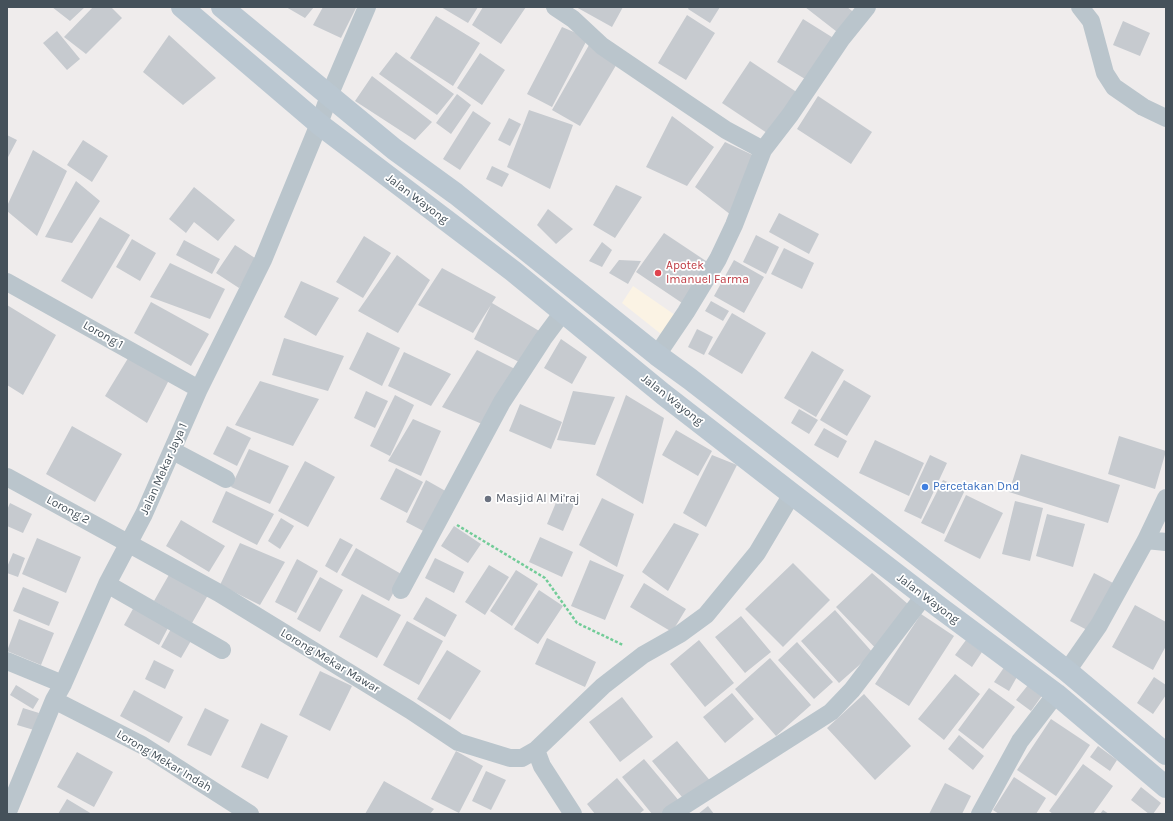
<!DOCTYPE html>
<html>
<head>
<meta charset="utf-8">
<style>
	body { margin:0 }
	#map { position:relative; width:1173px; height:821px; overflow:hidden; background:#efecec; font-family:Karla,sans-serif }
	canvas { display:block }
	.frame { position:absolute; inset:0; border:8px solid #45515a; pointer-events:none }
</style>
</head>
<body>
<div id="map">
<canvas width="1173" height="821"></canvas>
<div class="frame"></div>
</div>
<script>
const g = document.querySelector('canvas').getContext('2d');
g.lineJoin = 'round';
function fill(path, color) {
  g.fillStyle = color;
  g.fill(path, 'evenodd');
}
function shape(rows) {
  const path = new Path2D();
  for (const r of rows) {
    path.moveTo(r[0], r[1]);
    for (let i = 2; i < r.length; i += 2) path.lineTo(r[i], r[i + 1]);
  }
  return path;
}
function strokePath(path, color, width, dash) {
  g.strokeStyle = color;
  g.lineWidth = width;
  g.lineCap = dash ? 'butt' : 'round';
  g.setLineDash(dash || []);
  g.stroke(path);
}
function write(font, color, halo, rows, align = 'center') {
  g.font = font + ' Karla,sans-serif';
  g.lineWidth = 3.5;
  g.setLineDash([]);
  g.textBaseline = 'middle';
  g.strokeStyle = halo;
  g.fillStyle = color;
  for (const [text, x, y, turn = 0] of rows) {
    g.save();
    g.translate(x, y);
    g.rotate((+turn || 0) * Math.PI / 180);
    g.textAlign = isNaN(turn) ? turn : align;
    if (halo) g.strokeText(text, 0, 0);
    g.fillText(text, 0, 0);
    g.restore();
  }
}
const commercial = shape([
	[633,286,675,315,661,334,622,303]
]);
const building = shape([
	[52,7,85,7,70,21],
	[93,7,111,7,122,18,86,54,64,37],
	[286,7,314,7,305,18],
	[323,7,356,8,341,38,313,25],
	[441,7,478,7,468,23],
	[483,7,526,7,501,44,472,25],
	[576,7,623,7,612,27],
	[689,7,720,7,710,23,688,9],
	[805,7,847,7,856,14,841,35],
	[687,15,715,33,686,80,658,63],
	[436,16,480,43,453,86,410,58],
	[803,19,835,39,810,82,777,62],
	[1123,21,1150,33,1140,56,1113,45],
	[562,27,588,38,552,107,527,94],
	[57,31,80,59,67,70,43,43],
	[169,35,216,78,183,105,143,72],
	[589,45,618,62,580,126,552,110],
	[396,52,454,94,437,115,379,74],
	[480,53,505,70,482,105,457,88],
	[750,61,801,95,773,137,722,103],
	[372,76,432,122,415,140,355,101],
	[457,94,471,105,451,134,436,123],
	[818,96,872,132,851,164,797,129],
	[529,110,573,125,550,189,507,167],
	[473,111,491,123,460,170,443,159],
	[672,116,714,147,687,186,646,167],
	[509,118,521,124,510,146,498,140],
	[7,135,17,140,7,159],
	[83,140,108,156,92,182,67,165],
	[725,142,759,158,731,215,695,187],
	[33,150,67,171,37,236,7,211,7,206],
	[492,166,509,174,502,187,486,179],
	[76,181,100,201,72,243,45,237],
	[616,185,642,197,615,238,593,225],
	[194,187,235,220,218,241,194,222,186,233,169,219],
	[548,209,573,229,556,244,537,225],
	[779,213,819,234,809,254,769,232],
	[100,217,130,235,92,299,61,281],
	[664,233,712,265,688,307,636,272],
	[756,235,779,247,766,274,743,262],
	[364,236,391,253,363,298,336,282],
	[132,239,156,253,140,281,116,267],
	[184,240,220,259,212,274,176,255],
	[602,242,612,250,602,267,589,261],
	[235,245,258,260,239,288,216,273],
	[784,248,814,263,802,289,771,274],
	[397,255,430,280,398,333,358,311],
	[619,260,641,261,628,284,609,273],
	[734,260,764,277,744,313,714,296],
	[170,263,225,289,210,319,150,297],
	[442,268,496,297,492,303,541,332,523,364,474,339,491,305,473,333,418,305],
	[301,281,339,298,316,336,284,317],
	[711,301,729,311,723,321,705,311],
	[151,302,209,334,191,366,134,333],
	[7,305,56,335,23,395,7,385],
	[732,313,766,333,742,374,708,354],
	[697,329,713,337,704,355,688,347],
	[367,332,400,348,382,386,349,369],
	[284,338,344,356,328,391,272,375],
	[561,339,587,357,572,384,544,368],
	[477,350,517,370,482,424,442,407],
	[812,351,844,370,816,417,784,398],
	[404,352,451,374,431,406,388,386],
	[130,355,169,380,147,423,105,396],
	[844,380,871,396,847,436,820,420],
	[260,381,319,399,293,446,235,425],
	[366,391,388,401,375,428,354,418],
	[573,391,615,397,595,445,557,440],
	[395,395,414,405,390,456,370,446],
	[626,395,664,418,643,504,596,475],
	[520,404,562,422,551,449,509,431],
	[799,409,818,420,809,434,791,423],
	[413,419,441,431,421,476,388,461],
	[72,426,122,454,95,502,46,474],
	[227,426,251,438,237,466,213,454],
	[824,428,847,441,838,458,814,445],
	[676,430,712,451,698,476,662,455],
	[1119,436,1166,451,1155,489,1108,474],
	[875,440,924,463,909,496,859,473],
	[249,449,289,466,270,504,231,487],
	[1021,454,1120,485,1108,523,1009,492],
	[712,455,737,465,706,527,683,513],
	[930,455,947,463,921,519,904,511],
	[305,461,335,477,308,527,278,511],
	[396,468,423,482,407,513,380,499],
	[426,480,449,493,431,535,406,522],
	[943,480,965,490,944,534,921,523],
	[226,491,274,514,257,545,212,522],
	[560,493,576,500,563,531,547,524],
	[966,495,1003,513,980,559,944,541],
	[602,498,634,514,617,567,579,545],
	[1015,501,1043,508,1030,561,1002,554],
	[10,503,32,514,23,533,7,526,7,510],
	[1047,514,1085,524,1073,567,1036,556],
	[281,518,294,526,280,549,268,541],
	[181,520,225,546,209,572,166,546],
	[674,523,699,534,668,591,642,572],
	[454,526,481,544,468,563,441,546],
	[540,537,573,552,562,577,529,562],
	[37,538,81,557,66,593,22,574],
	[340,538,353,545,337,573,325,566],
	[240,543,285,562,260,605,220,585],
	[356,548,403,575,389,601,341,575],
	[13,553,25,558,18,577,7,573,7,567],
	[435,558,464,572,454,593,425,578],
	[297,559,318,571,296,613,275,602],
	[590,560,624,575,605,620,571,606],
	[793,563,830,600,783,647,745,609],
	[489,565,509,577,485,615,465,602],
	[516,570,538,584,512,626,490,611],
	[170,573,208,595,192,623,154,601],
	[872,573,916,611,883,656,836,607],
	[1094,573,1113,583,1089,631,1070,621],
	[320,577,343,590,320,632,297,619],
	[644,583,686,609,672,632,630,607],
	[23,587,59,602,49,626,13,611],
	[539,590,563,606,538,644,514,629],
	[362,594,401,615,377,658,339,637],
	[426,597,457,615,445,637,413,619],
	[1135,605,1166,622,1166,646,1153,670,1112,647],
	[134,607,169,626,159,645,124,625],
	[835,610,873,653,839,683,801,641],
	[921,614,954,636,909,706,875,684],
	[741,616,771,652,745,673,715,637],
	[19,619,54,633,41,665,7,651],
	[407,621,443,641,419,685,383,665],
	[172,627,192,639,181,658,161,647],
	[547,638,596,662,585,687,535,664],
	[699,640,734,683,705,707,670,664],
	[966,640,982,652,972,667,955,655],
	[797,642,833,682,814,699,778,660],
	[447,650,481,671,450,720,417,699],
	[770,658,811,705,776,736,735,689],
	[154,660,174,670,165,689,145,679],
	[1005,666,1018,675,1009,691,994,682],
	[320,671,352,686,330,731,299,715],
	[955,674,980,694,944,740,918,719],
	[1154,677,1166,685,1166,695,1153,714,1137,703],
	[1032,680,1046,690,1031,711,1016,700],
	[16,685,39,699,33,709,10,695],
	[989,688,1015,707,983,749,958,730],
	[134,690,183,717,169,743,120,716],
	[732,693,754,719,725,743,703,717],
	[864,694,911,746,875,780,827,728],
	[622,697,653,737,620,762,589,722],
	[23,708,39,713,34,730,17,725],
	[205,708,229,720,211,756,187,745],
	[1051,719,1090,745,1056,796,1017,770],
	[261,723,288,736,268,779,241,767],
	[959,735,984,756,973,770,948,749],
	[677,741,712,783,687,803,652,761],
	[1098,746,1117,760,1110,771,1090,757],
	[456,751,483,766,459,813,431,799],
	[77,752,113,772,94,807,57,787],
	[644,759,680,802,665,814,652,814,622,777],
	[1083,764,1113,786,1093,814,1053,814,1049,811],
	[486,771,506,780,491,810,472,801],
	[1014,777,1046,798,1036,814,999,814,993,810],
	[617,778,644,810,639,814,595,814,587,804],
	[384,781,434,809,430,814,365,814],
	[945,783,971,796,962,814,929,814],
	[1141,787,1161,803,1153,814,1149,814,1131,800],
	[67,799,92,814,58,814],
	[708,806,714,814,698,814],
	[1103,810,1109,814,1100,814]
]);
const path = shape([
	[457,525,545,578,577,623,623,645]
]);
const street = shape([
	[555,7,573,19,602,46,686,103,726,130,763,150,734,225,718,259,686,312,657,355],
	[1080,7,1091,21,1105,73,1114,87,1143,107,1166,118],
	[763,150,790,115,842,38,867,7],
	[7,282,199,389],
	[173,451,226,479],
	[7,477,219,593,410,710,458,742,510,758,522,758,536,750],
	[1146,540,1166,542],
	[107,584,222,650],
	[401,590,502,402,543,339,563,312],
	[7,661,63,684],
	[1067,671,1099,625,1146,540,1166,498],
	[54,700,142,745,250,814],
	[7,814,54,700,63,684,107,584,144,514,199,389,263,260,319,124,329,96,367,7],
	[573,814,542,766,536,750,603,686,643,655,680,634,706,615,757,553,792,494],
	[671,814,831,712,852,690,924,596],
	[980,814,1020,741,1056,694]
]);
const secondary = shape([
	[182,7,319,124,513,271,663,394,792,494,939,607,1056,694,1166,787],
	[222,7,394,149,456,194,657,355,690,379,1067,671,1166,754]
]);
const markers = [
	[658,273,4,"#e0444e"],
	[925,487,4,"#3f7fe0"],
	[488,499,4,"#6b7280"]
];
const streetNames = [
	["Jalan Wayong",417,199,37],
	["Lorong 1",103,335,29],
	["Jalan Wayong",672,400,38],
	["Jalan Mekar Jaya 1",164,469,-66],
	["Lorong 2",68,510,28],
	["Jalan Wayong",928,599,37],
	["Lorong Mekar Mawar",330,661,31],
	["Lorong Mekar Indah",164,761,31]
];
const healthNames = [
	["Apotek",666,266],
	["Imanuel Farma",666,280]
];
const shopNames = [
	["Percetakan Dnd",933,487]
];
const worshipNames = [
	["Masjid Al Mi'raj",496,499]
];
fill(commercial, '#fbf3e4');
fill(building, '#c6cacf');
strokePath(path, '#72cc98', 2.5, [3, 2]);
strokePath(street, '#bac5cc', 18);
strokePath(secondary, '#bac7d1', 22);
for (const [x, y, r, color] of markers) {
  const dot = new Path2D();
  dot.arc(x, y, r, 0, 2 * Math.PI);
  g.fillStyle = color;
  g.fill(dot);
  strokePath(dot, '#fff', 1.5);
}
write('12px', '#45515a', '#fff', streetNames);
write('12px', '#be3a42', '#fff', healthNames, 'left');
write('12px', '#366cbe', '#fff', shopNames, 'left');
write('12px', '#5b616d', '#fff', worshipNames, 'left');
</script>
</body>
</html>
